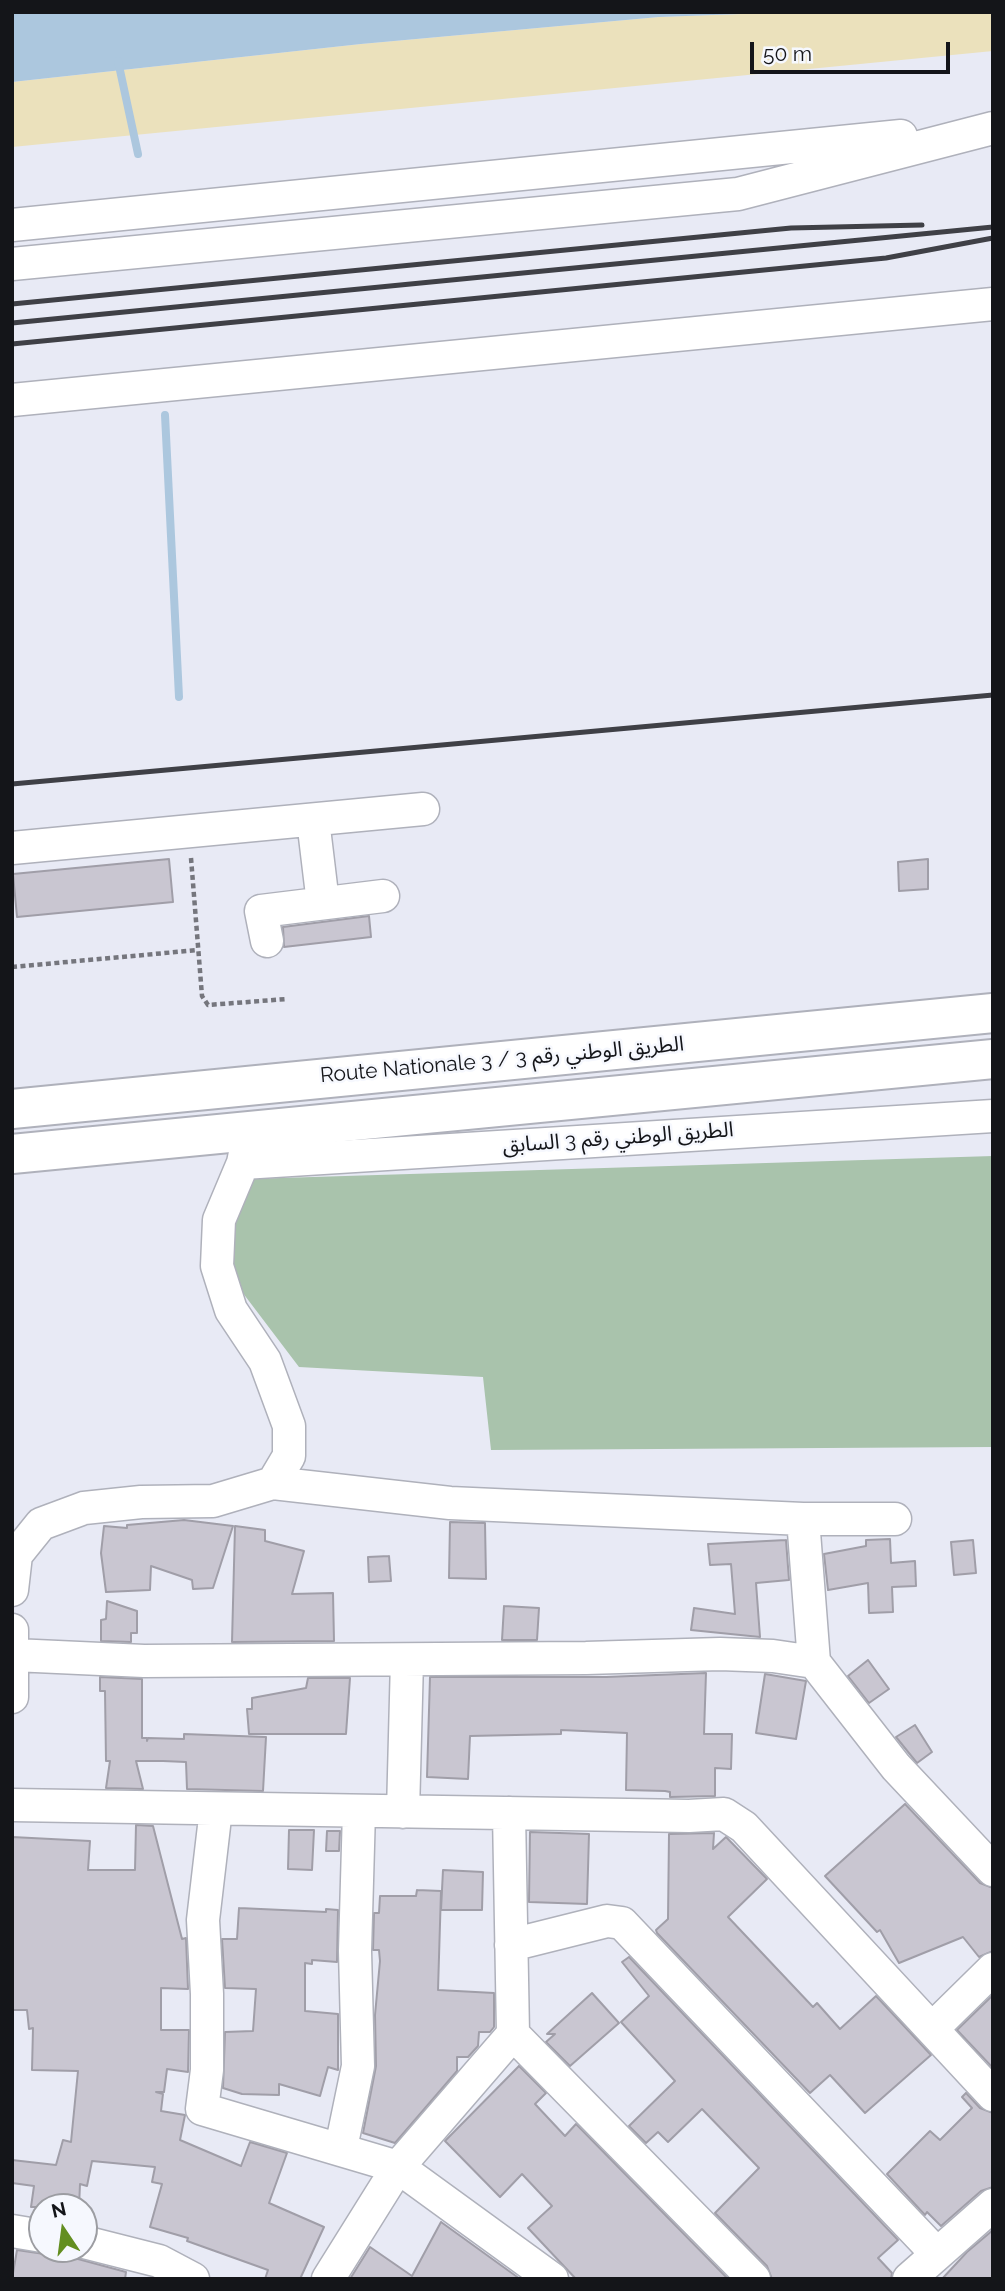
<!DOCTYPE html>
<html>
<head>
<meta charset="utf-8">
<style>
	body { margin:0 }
	#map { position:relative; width:1005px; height:2291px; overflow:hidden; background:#e8eaf5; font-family:Raleway,sans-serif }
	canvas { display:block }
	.frame { position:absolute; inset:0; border:14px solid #141519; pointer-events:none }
	.north { position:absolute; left:28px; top:2193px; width:70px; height:70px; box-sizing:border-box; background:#f6f8fe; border:2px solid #9c9da2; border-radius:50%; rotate:347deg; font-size:19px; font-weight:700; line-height:28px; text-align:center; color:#141519 }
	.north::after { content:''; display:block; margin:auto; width:24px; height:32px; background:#638e20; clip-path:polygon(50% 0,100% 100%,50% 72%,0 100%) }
	.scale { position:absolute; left:750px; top:42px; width:200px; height:32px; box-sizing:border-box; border:4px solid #141519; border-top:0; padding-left:9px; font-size:21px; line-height:24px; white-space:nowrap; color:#141519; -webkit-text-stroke:5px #f6f8fe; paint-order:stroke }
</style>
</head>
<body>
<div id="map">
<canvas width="1005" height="2291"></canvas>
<div class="frame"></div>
<div class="north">N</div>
<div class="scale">50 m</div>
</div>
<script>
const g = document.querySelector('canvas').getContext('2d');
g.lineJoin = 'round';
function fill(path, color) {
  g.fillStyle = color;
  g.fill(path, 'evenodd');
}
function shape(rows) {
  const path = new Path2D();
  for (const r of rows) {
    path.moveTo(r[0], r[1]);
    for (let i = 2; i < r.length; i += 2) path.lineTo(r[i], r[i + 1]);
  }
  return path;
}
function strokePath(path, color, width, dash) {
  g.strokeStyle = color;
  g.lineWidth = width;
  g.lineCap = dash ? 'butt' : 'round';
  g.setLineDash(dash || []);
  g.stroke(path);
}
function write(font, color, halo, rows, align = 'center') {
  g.font = font + ' Raleway,"Noto Sans Arabic",sans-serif';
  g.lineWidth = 5;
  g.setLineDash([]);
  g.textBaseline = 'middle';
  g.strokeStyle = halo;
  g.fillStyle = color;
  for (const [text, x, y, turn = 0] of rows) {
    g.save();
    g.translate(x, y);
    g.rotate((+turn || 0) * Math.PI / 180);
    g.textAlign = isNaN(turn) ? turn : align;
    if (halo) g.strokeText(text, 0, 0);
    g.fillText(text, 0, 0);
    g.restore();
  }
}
const green = shape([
	[993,1156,993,1447,491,1450,483,1377,299,1367,233,1280,225,1225,248,1179]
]);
const sand = shape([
	[795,12,993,12,993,51,12,147,12,82,361,44,659,17]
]);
const water = shape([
	[12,12,794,12,659,17,361,44,12,82]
]);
const stream = shape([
	[118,61,138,154],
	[165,415,179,697]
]);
const building = shape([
	[169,859,173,902,17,917,13,874,169,859],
	[928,859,928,889,899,891,898,862,928,859],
	[369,916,371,937,284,947,283,927,369,916],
	[184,1520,233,1526,213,1588,193,1589,192,1580,151,1566,150,1590,106,1592,101,1553,104,1526,127,1528,127,1525,184,1520],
	[450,1522,485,1523,486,1579,449,1578,450,1522],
	[235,1526,265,1530,265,1541,304,1551,292,1594,333,1593,334,1641,232,1642,235,1526],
	[890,1539,891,1563,915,1561,916,1586,892,1587,893,1612,869,1613,868,1583,828,1590,824,1554,866,1546,866,1540,890,1539],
	[786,1540,789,1580,756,1583,760,1637,691,1630,694,1608,735,1614,731,1564,710,1565,708,1544,786,1540],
	[973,1540,976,1573,954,1575,951,1542,973,1540],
	[389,1556,391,1581,369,1582,368,1557,389,1556],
	[107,1601,137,1611,137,1633,131,1633,131,1642,101,1641,101,1620,106,1619,107,1601],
	[504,1606,539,1608,537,1640,502,1640,504,1606],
	[868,1660,889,1689,869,1703,848,1676,868,1660],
	[706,1673,704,1734,732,1734,731,1769,715,1768,715,1796,670,1797,670,1792,665,1791,626,1790,627,1733,561,1730,561,1734,470,1736,468,1779,427,1777,430,1677,606,1677,706,1673],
	[765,1674,806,1681,796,1739,756,1733,765,1674],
	[100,1677,142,1679,142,1738,147,1738,147,1741,148,1738,184,1739,184,1734,266,1737,263,1791,187,1789,186,1762,163,1761,136,1761,143,1789,106,1788,110,1761,106,1761,105,1691,100,1691,100,1677],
	[308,1678,350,1678,346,1734,249,1734,247,1709,252,1709,252,1698,306,1688,308,1678],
	[915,1725,932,1752,917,1763,896,1737,915,1725],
	[905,1804,980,1883,993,1888,993,1951,979,1957,963,1937,899,1963,880,1930,877,1932,825,1876,905,1804],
	[136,1825,153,1826,182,1939,186,1938,188,1989,161,1988,161,2030,189,2030,188,2072,167,2069,164,2092,156,2092,163,2094,161,2111,185,2115,180,2140,241,2166,250,2142,287,2153,269,2203,324,2227,300,2279,265,2279,268,2270,187,2241,188,2238,150,2227,162,2184,152,2182,155,2167,92,2161,87,2186,80,2184,79,2207,31,2207,34,2186,12,2183,12,2160,56,2165,63,2140,71,2142,78,2071,32,2070,33,2028,29,2029,27,2010,12,2010,12,1837,90,1841,88,1870,135,1870,136,1825],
	[289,1830,314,1830,312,1870,288,1869,289,1830],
	[327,1831,340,1831,339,1851,326,1851,327,1831],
	[530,1832,589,1834,587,1904,529,1902,530,1832],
	[714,1833,713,1849,726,1837,767,1879,728,1917,813,2007,817,2003,840,2029,876,1996,931,2055,865,2113,830,2075,810,2093,657,1933,656,1930,668,1919,669,1834,714,1833],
	[443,1870,483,1872,482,1910,441,1910,443,1870],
	[417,1890,441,1891,438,1990,494,1993,494,2027,490,2032,479,2032,478,2046,468,2057,457,2057,457,2071,395,2143,363,2133,376,2066,375,2015,380,1961,379,1950,373,1950,374,1913,379,1913,380,1896,416,1896,417,1890],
	[239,1908,326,1912,326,1909,338,1910,337,1962,312,1960,312,1964,305,1963,305,2011,338,2014,338,2070,328,2067,320,2096,279,2084,279,2095,242,2094,223,2088,225,2032,253,2031,256,1989,225,1988,222,1939,237,1939,239,1908],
	[629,1957,898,2240,878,2258,892,2273,891,2279,772,2279,767,2266,715,2213,759,2168,702,2109,668,2142,658,2132,646,2143,629,2126,675,2081,621,2022,649,1996,622,1962,629,1957],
	[592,1993,619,2023,570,2066,546,2042,555,2034,547,2034,592,1993],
	[993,1995,993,2068,957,2030,993,1995],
	[519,2066,546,2093,535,2104,565,2136,576,2124,728,2279,576,2279,528,2228,552,2206,522,2174,500,2197,445,2141,519,2066],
	[966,2093,980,2108,993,2113,993,2187,981,2191,941,2226,927,2212,925,2215,887,2174,930,2131,940,2140,972,2108,962,2097,966,2093],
	[441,2222,520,2279,350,2279,370,2247,412,2276,441,2222],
	[993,2230,993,2279,942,2279,967,2252,993,2230],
	[17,2250,78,2259,126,2272,125,2279,12,2279,17,2250]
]);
const path = shape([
	[191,858,202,996,208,1005,287,999],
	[12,967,198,950]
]);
const minor = shape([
	[12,225,901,136],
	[12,264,738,194,993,128],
	[12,400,993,304],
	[313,820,323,903],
	[12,848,423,809],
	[267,941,261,911,383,896],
	[247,1143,243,1163,219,1220,217,1266,231,1310,265,1361,289,1426,289,1456,273,1483],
	[243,1163,993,1116],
	[803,1519,814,1662,896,1767,993,1870],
	[12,1590,16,1555,41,1524,84,1508,141,1502,213,1501,273,1483,450,1503,803,1519,895,1519],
	[12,1630,12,1697],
	[14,1655,144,1661,586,1658,720,1654,773,1656,814,1662],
	[12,1805,689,1816,724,1814,744,1827,993,2095],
	[216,1809,203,1920,207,1994,207,2070,202,2109,398,2167,552,2279],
	[403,1812,407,1660],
	[511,1945,607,1921,622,1923,936,2253],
	[932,2029,993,1969],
	[513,2034,754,2279],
	[341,2148,358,2066,355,1951,359,1811],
	[12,2231,42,2236],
	[84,2242,159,2261,193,2279],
	[328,2279,398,2167,513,2034,509,1813],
	[909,2279,993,2205]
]);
const highway = shape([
	[12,1109,993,1013],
	[12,1154,993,1059]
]);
const rail = shape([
	[12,304,791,228,922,225],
	[12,323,993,227],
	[12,344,886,258,993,238],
	[12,784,993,695]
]);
const streetNames = [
	["Route Nationale 3 / الطريق الوطني رقم 3",502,1060,-5],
	["الطريق الوطني رقم 3 السابق",618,1138,-4]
];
fill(green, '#a9c3ac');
fill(sand, '#ebe1bc');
fill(water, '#acc7de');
strokePath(stream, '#acc7de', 8);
fill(building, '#c9c6d1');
strokePath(building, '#a09ea8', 2);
strokePath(minor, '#afb1bb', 35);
strokePath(highway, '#afb1bb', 42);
strokePath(path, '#75767d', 4.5, [5, 3.5]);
strokePath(minor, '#fff', 32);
strokePath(highway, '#fff', 38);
strokePath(rail, '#3f4046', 5);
write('21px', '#141519', '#f6f8fe', streetNames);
</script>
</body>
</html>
